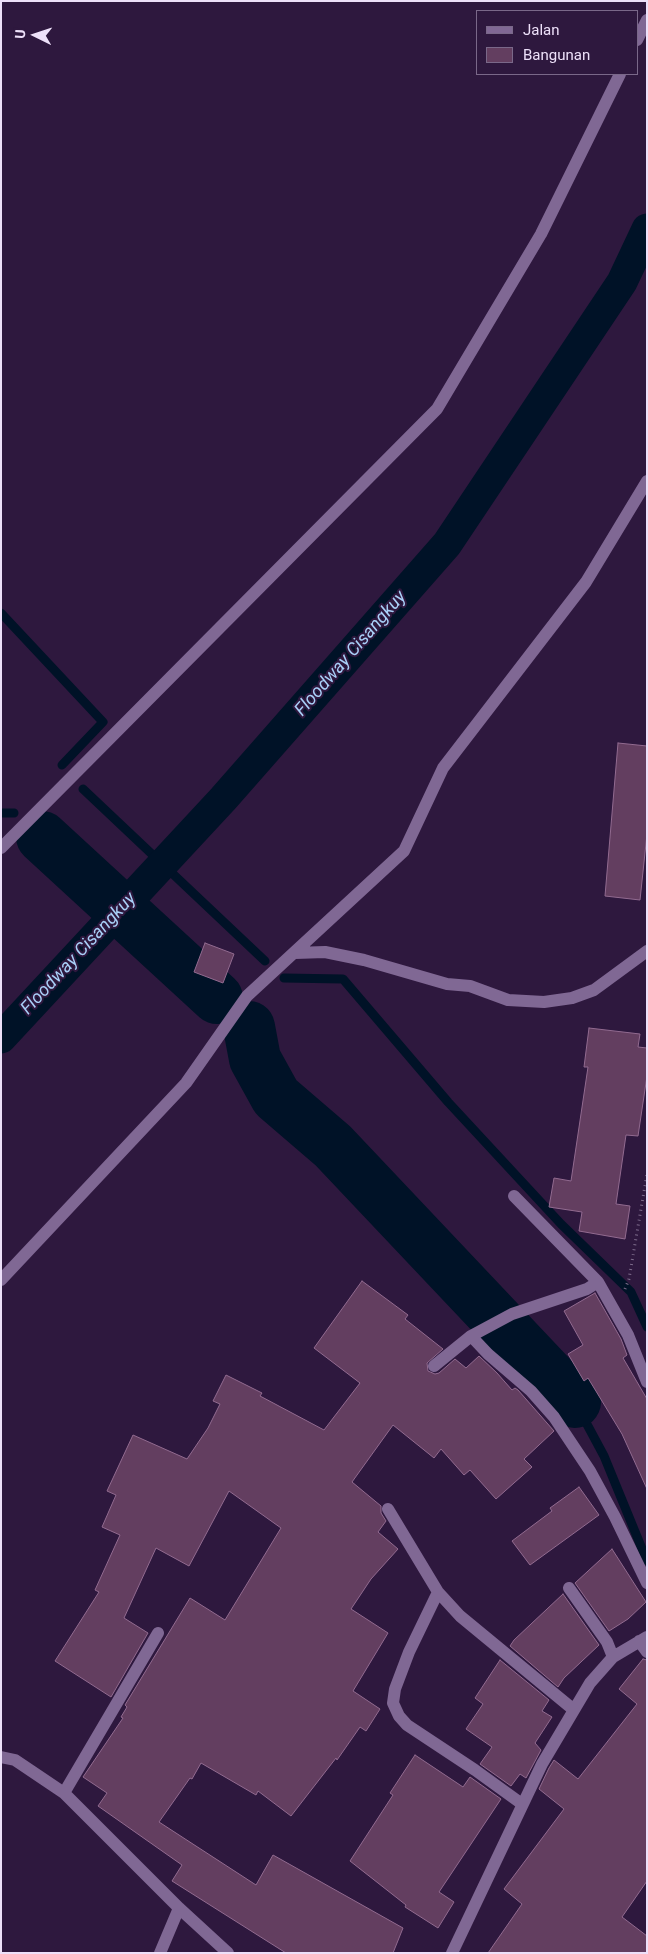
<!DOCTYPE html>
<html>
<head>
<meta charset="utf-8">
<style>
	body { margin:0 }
	#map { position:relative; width:648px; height:1954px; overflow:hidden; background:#2e183e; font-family:Roboto,sans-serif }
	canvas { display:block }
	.frame { position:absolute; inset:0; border:2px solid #ede0f9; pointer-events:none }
	.legend { position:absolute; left:476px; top:10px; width:162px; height:65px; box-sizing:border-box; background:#2e183e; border:1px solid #7a6889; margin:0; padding:6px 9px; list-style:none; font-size:15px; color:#ede0f9 }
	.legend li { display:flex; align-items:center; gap:10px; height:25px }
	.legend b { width:25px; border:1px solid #7a6889 }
	.north { position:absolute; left:10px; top:10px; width:50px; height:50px; -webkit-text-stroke:4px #2e183e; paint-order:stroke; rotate:274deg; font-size:14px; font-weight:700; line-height:20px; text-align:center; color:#ede0f9 }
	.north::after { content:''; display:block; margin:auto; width:18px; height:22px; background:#ede0f9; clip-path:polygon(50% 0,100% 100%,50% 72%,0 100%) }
</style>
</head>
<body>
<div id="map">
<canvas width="648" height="1954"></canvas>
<div class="frame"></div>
<ul class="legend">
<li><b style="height:6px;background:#806894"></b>Jalan</li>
<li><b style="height:14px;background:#633e60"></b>Bangunan</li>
</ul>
<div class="north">U</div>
</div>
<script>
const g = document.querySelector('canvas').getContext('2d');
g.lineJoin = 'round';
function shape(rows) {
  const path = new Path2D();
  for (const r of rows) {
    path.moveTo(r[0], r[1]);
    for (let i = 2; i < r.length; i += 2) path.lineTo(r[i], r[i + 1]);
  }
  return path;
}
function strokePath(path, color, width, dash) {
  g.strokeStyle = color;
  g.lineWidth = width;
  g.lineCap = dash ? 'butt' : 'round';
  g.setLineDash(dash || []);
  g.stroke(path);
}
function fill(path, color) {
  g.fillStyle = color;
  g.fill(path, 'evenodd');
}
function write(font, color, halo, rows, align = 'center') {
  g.font = font + ' Roboto,sans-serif';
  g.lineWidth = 4;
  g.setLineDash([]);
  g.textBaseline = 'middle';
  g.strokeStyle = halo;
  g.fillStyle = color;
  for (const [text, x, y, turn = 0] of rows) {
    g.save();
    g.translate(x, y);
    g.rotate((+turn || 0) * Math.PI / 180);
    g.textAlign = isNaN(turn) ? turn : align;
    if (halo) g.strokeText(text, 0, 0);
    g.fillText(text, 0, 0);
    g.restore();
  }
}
const stream = shape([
	[1,613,103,722,62,765],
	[83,789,265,961],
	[1,813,14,813],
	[284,978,343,979,448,1102,561,1224,631,1292,647,1327],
	[575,1402,604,1456,647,1561]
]);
const canal = shape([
	[1,1038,223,799,447,544,622,282,647,229]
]);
const river = shape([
	[42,837,217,998],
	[249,1027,255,1059,276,1097,333,1146,575,1402]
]);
const building = shape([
	[618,743,647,746,647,834,640,900,605,896,618,743],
	[205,943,234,954,223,983,194,972,205,943],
	[589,1028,640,1034,638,1047,647,1048,647,1076,638,1136,626,1135,616,1204,630,1206,625,1239,579,1231,582,1212,549,1207,554,1178,571,1181,588,1067,584,1067,589,1028],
	[362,1281,408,1315,405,1319,443,1349,427,1363,428,1371,435,1374,439,1373,455,1359,466,1368,479,1356,497,1373,512,1390,515,1388,518,1390,554,1431,524,1459,532,1467,496,1499,470,1470,464,1475,441,1449,434,1458,393,1425,352,1482,381,1506,381,1513,386,1521,378,1532,398,1549,371,1579,351,1609,388,1633,353,1691,380,1709,366,1731,360,1727,337,1760,336,1758,291,1816,258,1791,256,1795,201,1763,192,1779,190,1778,159,1822,256,1885,273,1855,403,1928,393,1953,286,1953,172,1881,182,1865,98,1806,107,1793,83,1777,123,1718,121,1717,127,1707,125,1705,190,1598,225,1620,281,1528,229,1491,189,1566,156,1548,124,1618,148,1633,111,1697,55,1661,99,1592,95,1590,120,1535,102,1527,116,1495,107,1491,133,1435,187,1459,208,1428,220,1404,213,1401,226,1375,262,1393,260,1396,324,1430,360,1383,314,1348,362,1281],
	[595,1293,621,1339,627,1355,623,1358,647,1399,647,1489,622,1434,588,1378,584,1381,568,1354,583,1345,564,1311,595,1293],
	[579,1487,599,1515,530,1565,512,1541,552,1511,550,1508,579,1487],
	[612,1549,646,1602,628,1619,609,1631,575,1583,612,1549],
	[563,1594,599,1645,564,1678,558,1687,510,1646,514,1640,563,1594],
	[643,1659,647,1660,647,1881,622,1917,647,1936,647,1953,488,1953,522,1904,504,1889,564,1809,539,1789,549,1768,554,1760,578,1779,637,1704,619,1689,643,1659],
	[500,1660,549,1700,542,1711,552,1717,535,1743,541,1750,526,1778,520,1774,511,1786,480,1764,492,1747,466,1729,483,1704,475,1698,500,1660],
	[415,1755,463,1787,470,1777,501,1799,439,1892,454,1902,438,1928,405,1907,406,1905,350,1861,393,1795,390,1793,415,1755]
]);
const path = shape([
	[625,1289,629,1279,647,1174]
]);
const lane = shape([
	[637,40,647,20],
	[1,848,437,409,541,234,620,74],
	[295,953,325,952,364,960,447,984,470,986,508,1000,544,1002,572,998,594,990,647,951],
	[1,1280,186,1083,247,996,404,851,443,768,586,582,647,481]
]);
const street = shape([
	[514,1196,598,1282],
	[434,1366,471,1336],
	[647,1382,628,1335,598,1282,587,1289,512,1314,471,1336,488,1354,531,1391,554,1417,590,1471,615,1517,647,1583],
	[388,1509,438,1592,409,1652,395,1689,393,1703,399,1716,407,1725,475,1770,522,1804],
	[569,1588,607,1642,613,1657],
	[438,1592,460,1616,574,1710],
	[639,1641,647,1652],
	[1,1757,15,1760,64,1793,179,1908,228,1953],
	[64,1793,158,1633],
	[160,1953,179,1908],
	[452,1953,542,1764,590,1683,613,1657,647,1637]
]);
const waterNames = [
	["Floodway Cisangkuy",351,654,-49],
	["Floodway Cisangkuy",79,954,-47]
];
strokePath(stream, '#001227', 9);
strokePath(canal, '#001227', 31);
strokePath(river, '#001227', 52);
fill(building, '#633e60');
strokePath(building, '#926b90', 1);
strokePath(path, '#7d6b8b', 3, [1, 4]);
strokePath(lane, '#806894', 12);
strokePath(street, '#806894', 12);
write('italic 18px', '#a9d0f8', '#2e183e', waterNames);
</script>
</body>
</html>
